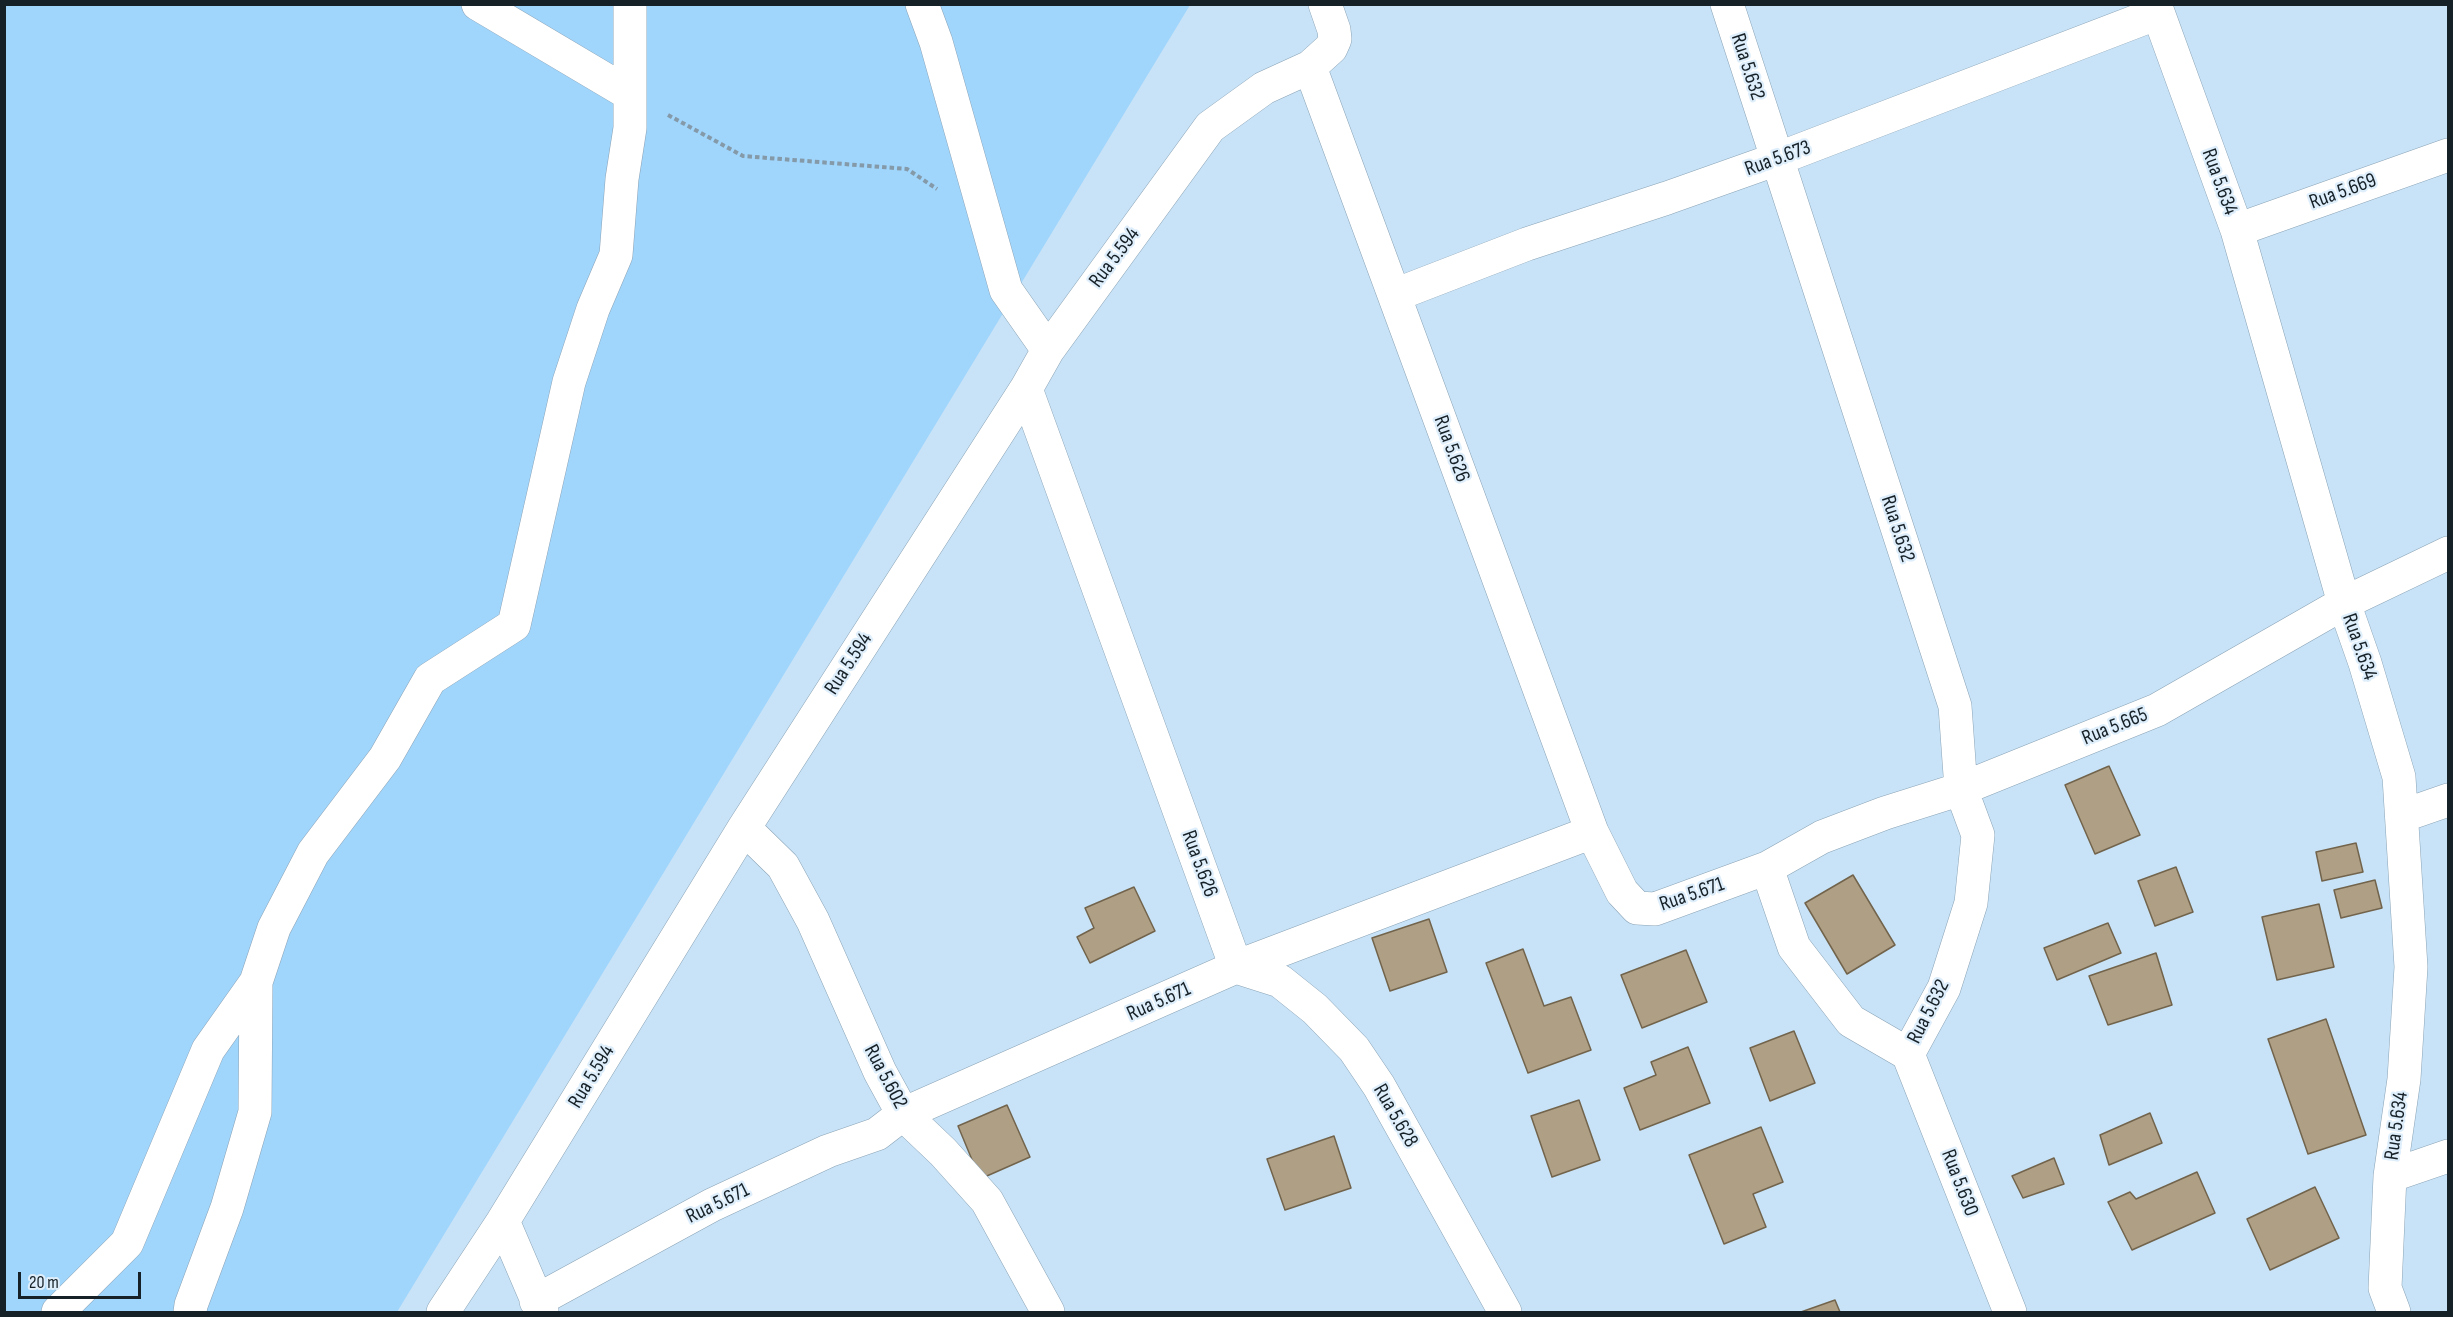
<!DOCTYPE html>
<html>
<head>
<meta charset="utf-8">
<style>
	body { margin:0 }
	#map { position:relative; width:2453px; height:1317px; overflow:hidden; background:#c8e3f7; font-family:"Sofia Sans Condensed",sans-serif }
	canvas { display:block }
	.frame { position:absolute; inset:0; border:6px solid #162027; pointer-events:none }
	.scale { position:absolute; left:18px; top:1272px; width:123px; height:27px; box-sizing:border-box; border:3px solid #162027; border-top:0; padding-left:8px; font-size:18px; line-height:21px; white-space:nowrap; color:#162027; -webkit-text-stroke:4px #deeefb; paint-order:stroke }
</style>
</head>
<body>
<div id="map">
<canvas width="2453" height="1317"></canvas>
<div class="frame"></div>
<div class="scale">20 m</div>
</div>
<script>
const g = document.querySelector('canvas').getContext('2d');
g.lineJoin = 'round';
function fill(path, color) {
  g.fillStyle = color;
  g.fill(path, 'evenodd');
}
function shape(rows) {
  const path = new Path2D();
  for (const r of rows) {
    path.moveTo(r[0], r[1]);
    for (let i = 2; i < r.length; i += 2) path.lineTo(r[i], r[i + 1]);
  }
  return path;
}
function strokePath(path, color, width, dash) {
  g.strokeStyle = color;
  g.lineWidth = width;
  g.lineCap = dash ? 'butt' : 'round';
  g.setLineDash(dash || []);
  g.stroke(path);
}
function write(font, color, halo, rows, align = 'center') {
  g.font = font + ' "Sofia Sans Condensed",sans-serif';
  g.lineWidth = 4.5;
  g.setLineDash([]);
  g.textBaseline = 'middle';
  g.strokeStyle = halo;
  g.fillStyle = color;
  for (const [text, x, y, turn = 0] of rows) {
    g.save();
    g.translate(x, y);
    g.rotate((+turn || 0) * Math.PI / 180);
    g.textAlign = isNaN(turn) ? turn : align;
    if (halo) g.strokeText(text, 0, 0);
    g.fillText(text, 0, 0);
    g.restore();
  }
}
const green = shape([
	[5,5,1190,5,397,1312,5,1312]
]);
const building = shape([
	[2109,766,2140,835,2095,854,2065,785,2109,766],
	[2356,843,2363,872,2322,881,2316,852,2356,843],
	[2176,867,2193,912,2155,926,2138,881,2176,867],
	[1853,875,1895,945,1847,974,1805,903,1853,875],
	[2375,880,2382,908,2341,918,2334,890,2375,880],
	[1134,887,1155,931,1090,963,1077,937,1094,928,1085,908,1134,887],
	[2319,904,2334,967,2277,980,2262,917,2319,904],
	[1429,919,1447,972,1390,991,1372,938,1429,919],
	[2108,923,2121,953,2057,980,2044,948,2108,923],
	[1523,949,1544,1006,1571,997,1591,1050,1528,1073,1486,963,1523,949],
	[1686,950,1707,1002,1642,1028,1621,975,1686,950],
	[2156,953,2172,1005,2108,1025,2089,976,2156,953],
	[2326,1019,2366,1135,2308,1154,2268,1039,2326,1019],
	[1794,1031,1815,1083,1770,1101,1750,1048,1794,1031],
	[1688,1047,1710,1103,1640,1130,1624,1088,1656,1075,1651,1062,1688,1047],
	[1579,1100,1600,1160,1552,1177,1531,1116,1579,1100],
	[1007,1105,1030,1157,980,1179,958,1126,1007,1105],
	[2150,1113,2162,1143,2109,1165,2100,1135,2150,1113],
	[1761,1127,1783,1182,1753,1194,1766,1227,1724,1244,1689,1155,1761,1127],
	[1334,1136,1351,1188,1285,1210,1267,1159,1334,1136],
	[2054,1158,2064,1184,2023,1198,2012,1176,2054,1158],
	[2197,1172,2215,1213,2132,1250,2108,1202,2130,1192,2136,1199,2197,1172],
	[2315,1187,2339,1238,2270,1270,2247,1219,2315,1187],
	[1835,1300,1840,1312,1801,1312,1835,1300]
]);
const path = shape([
	[668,115,743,156,907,169,937,189]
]);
const minor = shape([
	[478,4,628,93],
	[922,4,936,42,1006,290,1048,350],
	[1727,4,1955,706,1961,789,1978,835,1971,903,1944,988,1908,1054],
	[2155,4,2237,230,2344,603,2365,663,2399,777,2411,967,2404,1079,2390,1176,2385,1288,2394,1312],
	[1310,67,1592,832],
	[2237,230,2448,155],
	[1395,295,1527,244,1667,198,1777,159,2158,13],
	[1026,389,1236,967,1280,981,1315,1009,1354,1049,1379,1086,1505,1312],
	[2402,816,2448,800],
	[744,828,783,866,813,921,880,1072,903,1114,943,1152,987,1201,1048,1312],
	[1767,868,1794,947,1851,1021,1908,1054],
	[1908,1054,2010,1312],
	[2390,1176,2448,1156],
	[503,1221,542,1312],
	[536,1301,712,1205,828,1151,877,1134,903,1114,1236,967,1592,832,1622,892,1637,908,1655,909,1767,868,1822,837,1885,813,1961,789,2157,710,2344,603,2448,553],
	[58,1312,127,1243,208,1050,256,982,274,928,313,853,385,758,430,679,514,625,569,382,593,309,616,255,622,179,630,128,630,4],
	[190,1312,191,1305,227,1208,255,1112,256,982],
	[443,1312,503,1221,744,828,1026,389,1048,350,1210,127,1264,88,1310,67,1331,48,1335,39,1334,30,1325,4]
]);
const streetNames = [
	["Rua 5.632",1747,67,72],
	["Rua 5.673",1778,159,-20],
	["Rua 5.634",2219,182,70],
	["Rua 5.669",2343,192,-20],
	["Rua 5.594",1115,258,-53],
	["Rua 5.626",1451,449,70],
	["Rua 5.632",1897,529,72],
	["Rua 5.634",2359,647,71],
	["Rua 5.594",849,664,-57],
	["Rua 5.665",2115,727,-22],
	["Rua 5.626",1199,864,70],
	["Rua 5.671",1692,895,-19],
	["Rua 5.671",1159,1002,-24],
	["Rua 5.632",1929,1012,-63],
	["Rua 5.594",592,1077,-59],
	["Rua 5.602",885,1077,62],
	["Rua 5.628",1395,1116,60],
	["Rua 5.634",2397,1126,-82],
	["Rua 5.630",1959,1183,69],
	["Rua 5.671",718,1204,-26]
];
fill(green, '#a0d5fc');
fill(building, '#ae9f85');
strokePath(building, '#72644c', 1.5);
strokePath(minor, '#8aa3b6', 34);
strokePath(path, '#859aa9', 4, [4.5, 3]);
strokePath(minor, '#fff', 33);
write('21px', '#162027', '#deeefb', streetNames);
</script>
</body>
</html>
